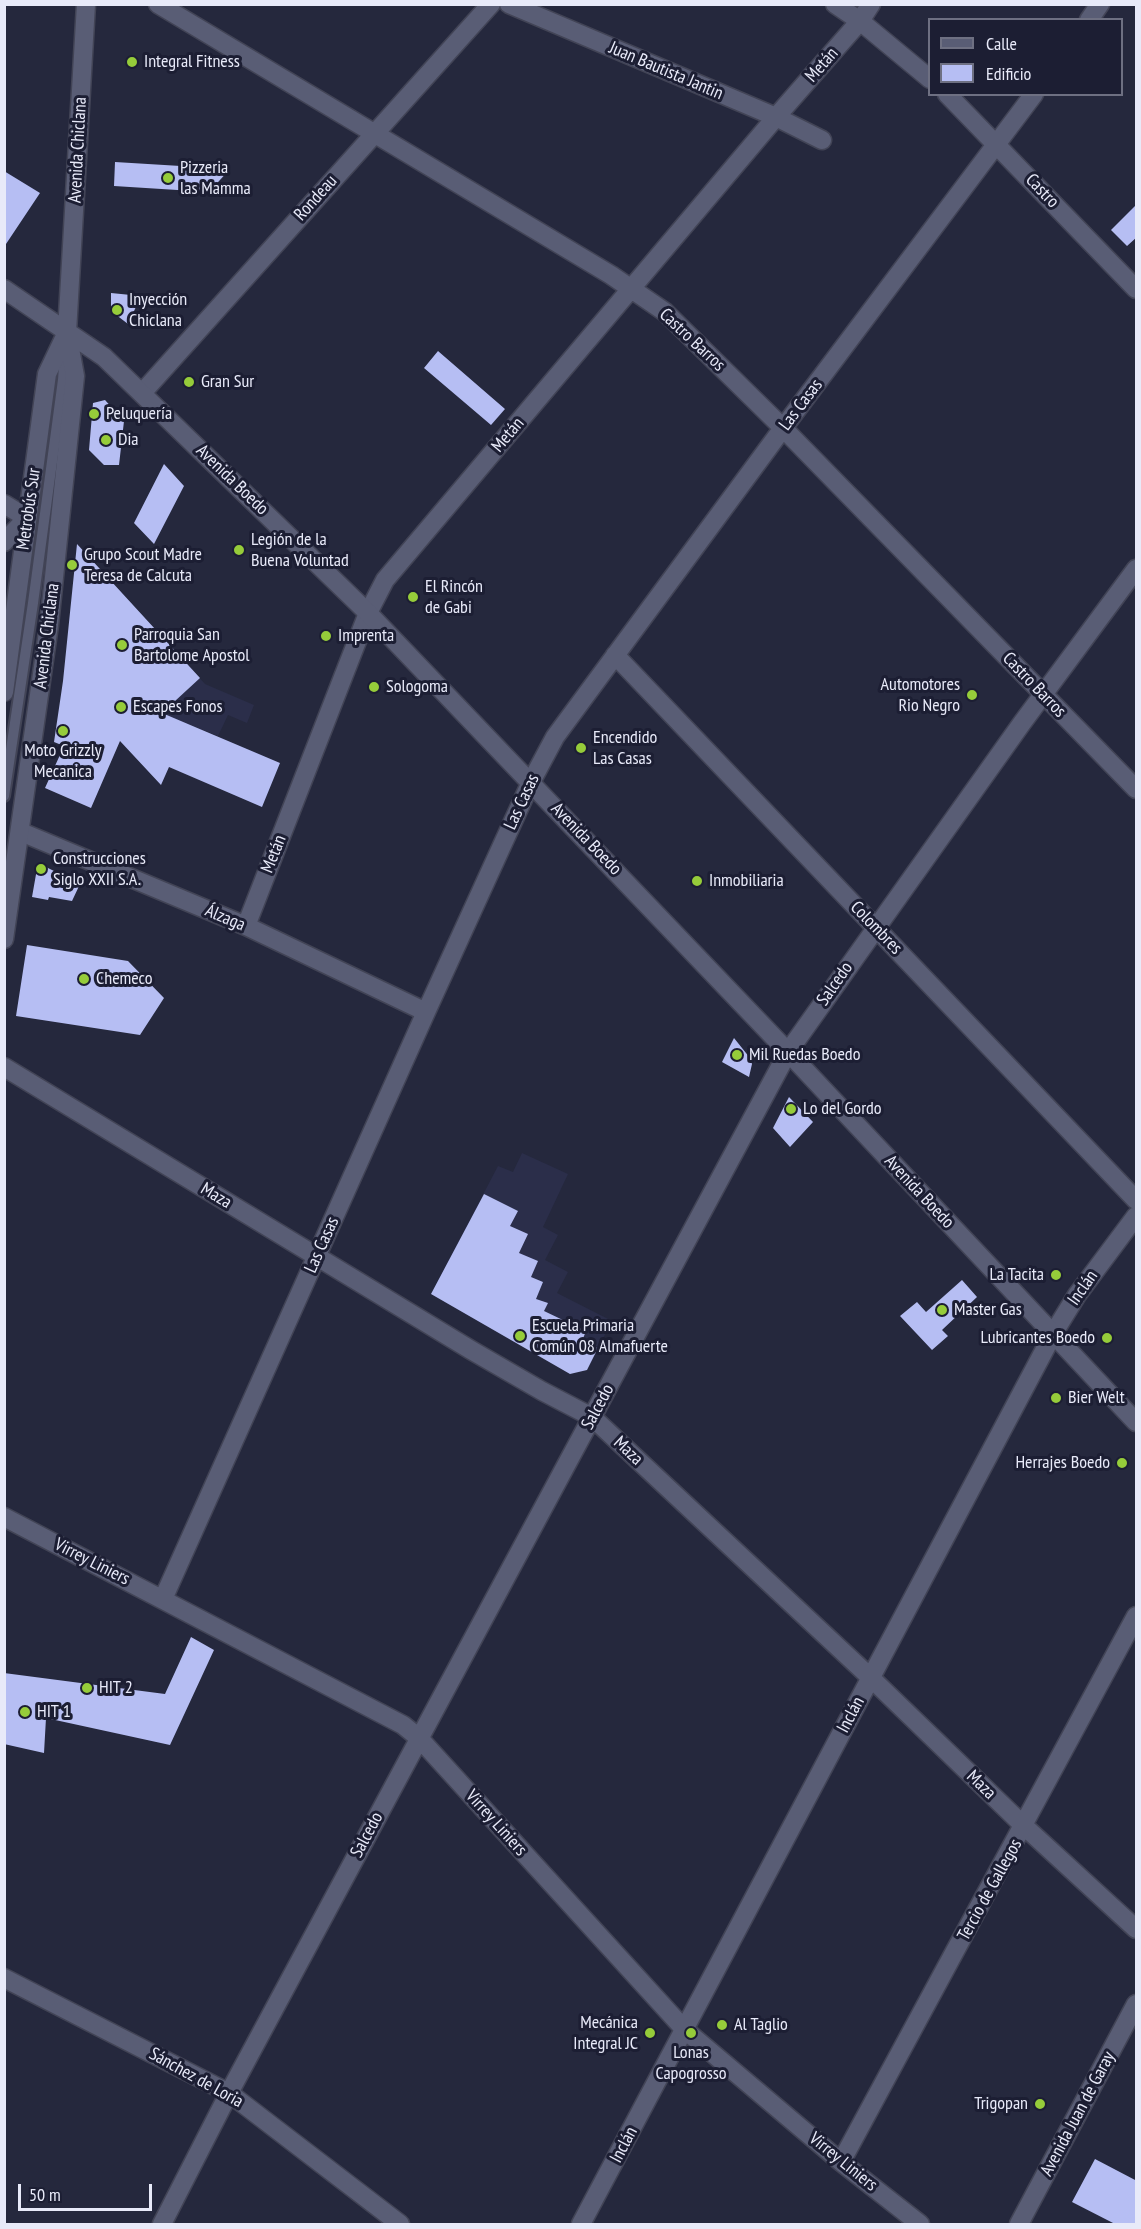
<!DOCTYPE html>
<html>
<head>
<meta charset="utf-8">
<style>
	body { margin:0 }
	#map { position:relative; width:1141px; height:2229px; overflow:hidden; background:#25283d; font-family:"PT Sans Narrow",sans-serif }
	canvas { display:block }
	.frame { position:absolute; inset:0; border:6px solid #e8eaf9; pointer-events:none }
	.legend { position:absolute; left:928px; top:18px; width:195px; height:78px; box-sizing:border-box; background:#1c1e33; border:2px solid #6e7082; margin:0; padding:8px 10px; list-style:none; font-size:18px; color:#e8eaf9 }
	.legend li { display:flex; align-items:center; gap:12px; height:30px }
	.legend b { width:30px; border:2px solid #6e7082 }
	.scale { position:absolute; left:18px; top:2184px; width:134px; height:27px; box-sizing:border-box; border:3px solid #e8eaf9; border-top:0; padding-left:8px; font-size:18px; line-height:21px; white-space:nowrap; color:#e8eaf9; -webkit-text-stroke:4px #1c1e33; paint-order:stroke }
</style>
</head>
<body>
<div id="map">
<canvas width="1141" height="2229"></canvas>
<div class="frame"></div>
<ul class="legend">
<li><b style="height:8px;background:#595d75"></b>Calle</li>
<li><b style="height:16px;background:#b6bef3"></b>Edificio</li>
</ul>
<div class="scale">50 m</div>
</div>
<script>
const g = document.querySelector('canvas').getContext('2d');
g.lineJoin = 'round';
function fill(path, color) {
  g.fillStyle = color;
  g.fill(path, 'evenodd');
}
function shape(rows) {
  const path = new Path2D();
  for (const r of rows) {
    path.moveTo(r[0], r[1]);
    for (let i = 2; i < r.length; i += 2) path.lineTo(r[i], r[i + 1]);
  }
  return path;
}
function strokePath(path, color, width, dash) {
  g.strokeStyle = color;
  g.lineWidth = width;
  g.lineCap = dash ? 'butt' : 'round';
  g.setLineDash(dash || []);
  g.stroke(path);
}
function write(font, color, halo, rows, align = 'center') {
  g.font = font + ' "PT Sans Narrow",sans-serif';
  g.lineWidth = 6;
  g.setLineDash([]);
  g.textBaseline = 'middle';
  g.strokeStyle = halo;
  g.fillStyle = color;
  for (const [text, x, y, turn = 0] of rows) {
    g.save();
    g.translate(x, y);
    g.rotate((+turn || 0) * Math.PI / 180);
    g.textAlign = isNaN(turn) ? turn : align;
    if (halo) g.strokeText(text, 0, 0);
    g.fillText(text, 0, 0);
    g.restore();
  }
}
const built = shape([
	[77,544,205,684,254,705,247,723,228,715,218,736,188,724,182,737,148,700,174,675,74,568],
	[522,1153,568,1174,543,1227,558,1235,545,1260,568,1272,557,1293,612,1321,587,1370,569,1373,431,1294,498,1166,513,1172]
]);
const building = shape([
	[115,162,230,169,209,192,114,186],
	[4,171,40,193,4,247],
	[1137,204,1137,237,1127,246,1111,230],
	[111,293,141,296,128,324,111,311],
	[438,351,505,409,491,425,424,368],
	[105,400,124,421,119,465,104,465,89,450,93,403],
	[164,464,184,486,154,544,134,523],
	[77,544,200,678,162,713,280,763,262,807,169,767,161,785,120,741,91,808,45,788,64,746,54,742,63,681],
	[38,863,80,884,72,901,49,897,48,900,32,897],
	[27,945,128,961,164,998,140,1035,16,1016],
	[734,1038,750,1058,752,1064,749,1077,722,1062],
	[789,1097,813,1122,790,1147,773,1128],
	[484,1194,518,1211,510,1226,528,1234,519,1253,538,1261,531,1277,543,1282,536,1299,548,1303,544,1311,586,1331,582,1341,598,1348,587,1370,570,1374,431,1294],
	[962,1280,977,1297,942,1330,948,1336,932,1350,900,1316,917,1302,926,1312],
	[191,1637,214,1650,170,1745,46,1718,44,1753,4,1744,4,1673,165,1694],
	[1095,2159,1137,2181,1137,2224,1115,2224,1072,2202]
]);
const lane = shape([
	[4,796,33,603,63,380,65,353]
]);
const street = shape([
	[158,4,611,275,665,312,783,428,1136,789],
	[509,4,776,117,822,140],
	[835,4,860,21,930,79],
	[1089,20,1100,4],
	[947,94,1136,289],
	[142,393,491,4],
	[4,504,27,518,4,542],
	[615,655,1136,1200],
	[21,832,246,926,426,1012],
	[246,926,368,613,385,580,776,117,860,21,871,4],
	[4,1067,471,1350,542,1391,592,1417,871,1678,1024,1826,1136,1929],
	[4,1517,403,1725,419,1738,685,2030,841,2162,920,2224],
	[163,1599,426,1012,531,782,555,737,783,428,1034,94],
	[4,1978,229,2093,400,2224],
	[841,2162,1136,1616],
	[162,2224,229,2093,788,1052,1022,723,1136,569],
	[581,2224,1053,1334,1077,1295,1136,1216]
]);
const secondary = shape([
	[4,289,104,357,368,613,788,1052,1136,1422],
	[4,692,47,374,67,332],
	[4,939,49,625,75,376,67,332,86,4],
	[1019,2224,1136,2004]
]);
const markers = [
	[132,62,6,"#96cc3a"],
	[168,178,6,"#96cc3a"],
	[117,310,6,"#96cc3a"],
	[189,382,6,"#96cc3a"],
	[94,414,6,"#96cc3a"],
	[106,440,6,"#96cc3a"],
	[239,550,6,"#96cc3a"],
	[72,565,6,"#96cc3a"],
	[413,597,6,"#96cc3a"],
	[326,636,6,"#96cc3a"],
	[122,645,6,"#96cc3a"],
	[374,687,6,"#96cc3a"],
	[972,695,6,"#96cc3a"],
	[121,707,6,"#96cc3a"],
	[63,731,6,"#96cc3a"],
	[581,748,6,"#96cc3a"],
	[41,869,6,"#96cc3a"],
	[697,881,6,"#96cc3a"],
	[84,979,6,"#96cc3a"],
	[737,1055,6,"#96cc3a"],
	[791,1109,6,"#96cc3a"],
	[1056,1275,6,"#96cc3a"],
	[942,1310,6,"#96cc3a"],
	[520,1336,6,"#96cc3a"],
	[1107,1338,6,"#96cc3a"],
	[1056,1398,6,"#96cc3a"],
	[1122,1463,6,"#96cc3a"],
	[87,1688,6,"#96cc3a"],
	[25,1712,6,"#96cc3a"],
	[722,2025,6,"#96cc3a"],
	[650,2033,6,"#96cc3a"],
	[691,2033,6,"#96cc3a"],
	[1040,2104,6,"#96cc3a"]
];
const poiNames = [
	["Integral Fitness",144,62],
	["Pizzeria",180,168],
	["las Mamma",180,189],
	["Inyección",129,300],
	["Chiclana",129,321],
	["Gran Sur",201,382],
	["Peluquería",106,414],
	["Dia",118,440],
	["Legión de la",251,540],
	["Buena Voluntad",251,561],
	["Grupo Scout Madre",84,555],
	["Teresa de Calcuta",84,576],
	["El Rincón",425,587],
	["de Gabi",425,608],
	["Parroquia San",134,635],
	["Bartolome Apostol",134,656],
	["Imprenta",338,636],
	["Automotores",960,685,"right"],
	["Rio Negro",960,706,"right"],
	["Sologoma",386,687],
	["Escapes Fonos",133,707],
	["Encendido",593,738],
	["Las Casas",593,759],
	["Moto Grizzly",63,751,"center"],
	["Mecanica",63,772,"center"],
	["Construcciones",53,859],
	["Siglo XXII S.A.",53,880],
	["Inmobiliaria",709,881],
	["Chemeco",96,979],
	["Mil Ruedas Boedo",749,1055],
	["Lo del Gordo",803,1109],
	["La Tacita",1044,1275,"right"],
	["Master Gas",954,1310],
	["Escuela Primaria",532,1326],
	["Común 08 Almafuerte",532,1347],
	["Lubricantes Boedo",1095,1338,"right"],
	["Bier Welt",1068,1398],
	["Herrajes Boedo",1110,1463,"right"],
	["HIT 2",99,1688],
	["HIT 1",37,1712],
	["Mecánica",638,2023,"right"],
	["Integral JC",638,2044,"right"],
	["Al Taglio",734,2025],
	["Lonas",691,2053,"center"],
	["Capogrosso",691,2074,"center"],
	["Trigopan",1028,2104,"right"]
];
const streetNames = [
	["Metán",822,65,-49],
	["Juan Bautista Jantin",666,71,23],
	["Avenida Chiclana",78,150,-87],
	["Castro",1042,191,46],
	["Rondeau",316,198,-48],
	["Castro Barros",692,340,43],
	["Las Casas",801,405,-53],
	["Metán",508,435,-50],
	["Avenida Boedo",232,480,44],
	["Metrobús Sur",29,509,-82],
	["Avenida Chiclana",47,636,-83],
	["Castro Barros",1034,685,46],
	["Las Casas",522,802,-65],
	["Avenida Boedo",586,839,46],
	["Metán",274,854,-68],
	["Álzaga",225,918,23],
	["Colombres",876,928,46],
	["Salcedo",835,984,-55],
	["Avenida Boedo",919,1192,47],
	["Maza",216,1196,31],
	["Las Casas",322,1245,-66],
	["Inclán",1083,1288,-55],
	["Salcedo",598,1407,-62],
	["Maza",628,1451,43],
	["Virrey Liniers",92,1562,27],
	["Inclán",851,1715,-62],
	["Maza",981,1785,44],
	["Virrey Liniers",496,1823,48],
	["Salcedo",367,1835,-62],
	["Tercio de Gallegos",990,1890,-61],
	["Sánchez de Loria",196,2078,29],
	["Avenida Juan de Garay",1078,2114,-62],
	["Inclán",624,2145,-62],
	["Virrey Liniers",843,2162,39]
];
fill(built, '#2b2e4a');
fill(building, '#b6bef3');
strokePath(lane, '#424456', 14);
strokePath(street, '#424456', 21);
strokePath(secondary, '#424456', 21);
strokePath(lane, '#595d75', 10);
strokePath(street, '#595d75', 18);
strokePath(secondary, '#595d75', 18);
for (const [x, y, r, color] of markers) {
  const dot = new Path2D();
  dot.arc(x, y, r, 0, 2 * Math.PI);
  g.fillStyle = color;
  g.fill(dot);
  strokePath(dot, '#1c1e33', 2);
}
write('18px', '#e8eaf9', '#1c1e33', poiNames, 'left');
write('18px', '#e8eaf9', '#1c1e33', streetNames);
</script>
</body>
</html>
